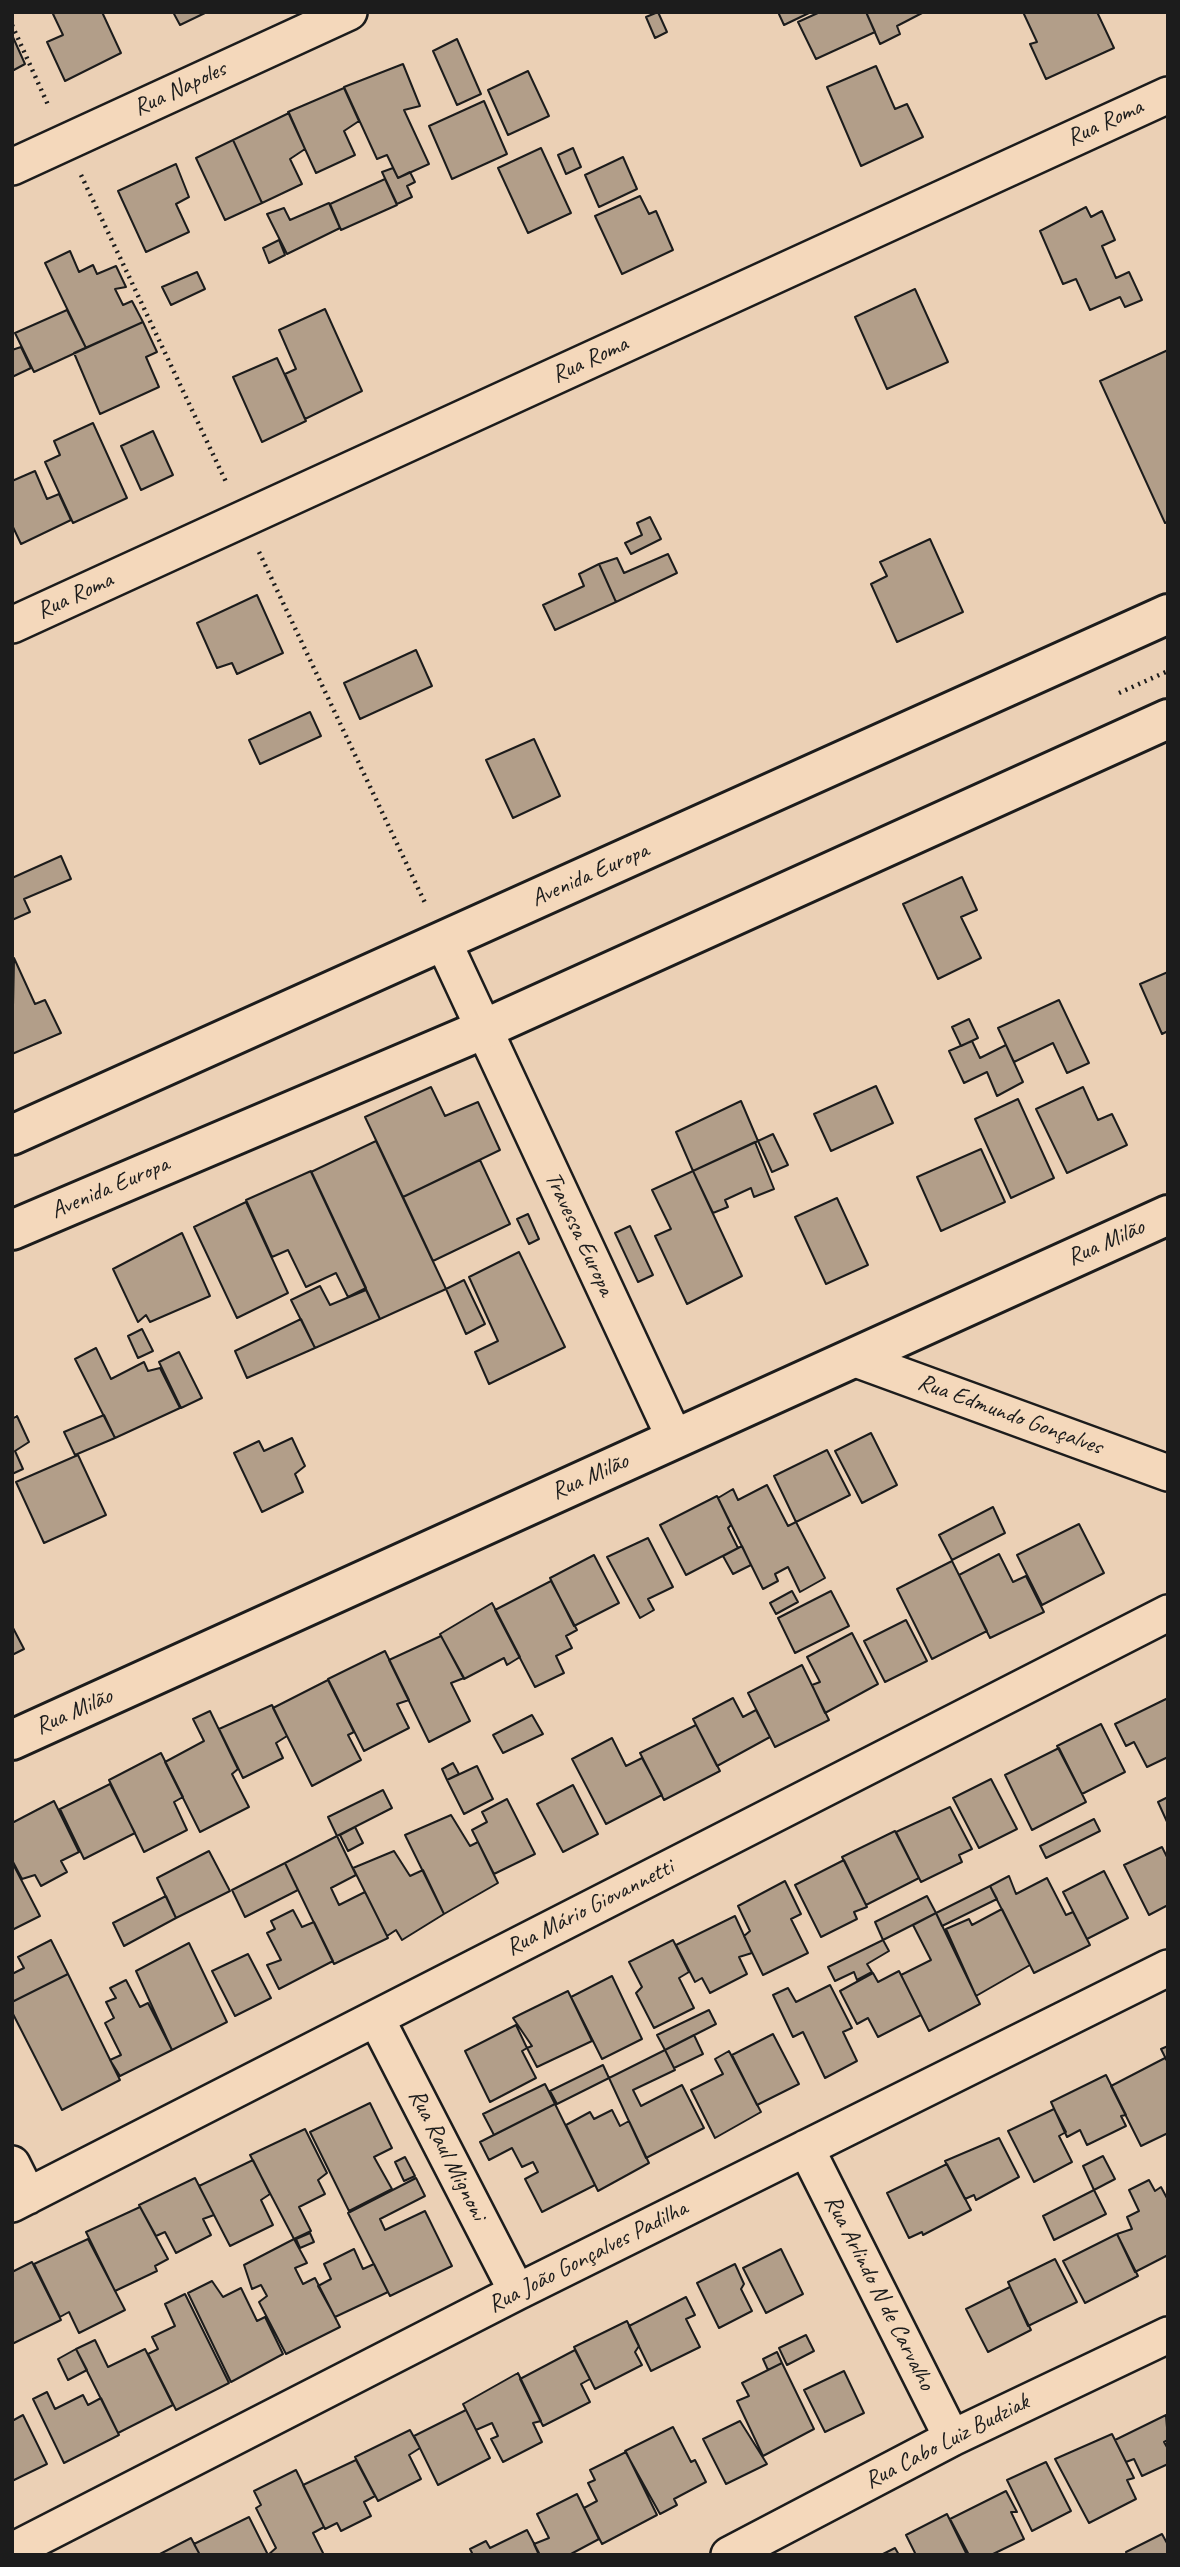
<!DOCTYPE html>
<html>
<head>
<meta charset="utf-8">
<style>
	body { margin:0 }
	#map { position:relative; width:1180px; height:2567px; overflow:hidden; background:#ebd0b5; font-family:Caveat,sans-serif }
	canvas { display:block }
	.frame { position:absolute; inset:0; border:14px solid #1c1c1c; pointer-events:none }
</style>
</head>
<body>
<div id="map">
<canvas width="1180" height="2567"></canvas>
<div class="frame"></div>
</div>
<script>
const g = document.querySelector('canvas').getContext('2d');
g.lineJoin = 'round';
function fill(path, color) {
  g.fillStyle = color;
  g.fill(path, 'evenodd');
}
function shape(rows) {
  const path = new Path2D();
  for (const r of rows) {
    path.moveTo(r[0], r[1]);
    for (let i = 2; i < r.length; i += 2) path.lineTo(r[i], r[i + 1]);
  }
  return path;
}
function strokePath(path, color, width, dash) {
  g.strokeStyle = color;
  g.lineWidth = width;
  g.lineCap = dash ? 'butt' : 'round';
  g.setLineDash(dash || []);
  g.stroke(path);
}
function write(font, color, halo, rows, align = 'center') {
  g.font = font + ' Caveat,sans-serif';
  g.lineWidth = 5;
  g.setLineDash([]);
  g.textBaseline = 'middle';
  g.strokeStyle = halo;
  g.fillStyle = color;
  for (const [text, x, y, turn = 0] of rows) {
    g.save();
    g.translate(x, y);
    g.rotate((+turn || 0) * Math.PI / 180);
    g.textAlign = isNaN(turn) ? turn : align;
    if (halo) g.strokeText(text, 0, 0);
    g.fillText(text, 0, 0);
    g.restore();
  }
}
const building = shape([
	[57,12,102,12,121,53,65,81,47,42,63,35,53,14,57,12],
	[173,12,207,12,180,25,173,12],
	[658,12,667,32,655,38,646,17,658,12],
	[778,12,811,12,784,25,778,12],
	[820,12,866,12,875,32,816,59,798,22,820,12],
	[866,12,924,12,897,26,900,34,880,44,866,12],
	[1023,12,1097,12,1114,48,1046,79,1030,44,1037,42,1023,12],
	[12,35,25,64,12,71,12,35],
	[457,39,481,94,457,105,433,51,457,39],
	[403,64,420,106,404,110,429,164,398,178,387,155,377,159,344,87,403,64],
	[876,66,895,109,907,104,923,137,861,166,827,87,876,66],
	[528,71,549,116,508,135,488,90,528,71],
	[344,88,359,121,344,131,355,155,316,173,288,112,344,88],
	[484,101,507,154,452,179,429,126,484,101],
	[289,113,305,149,290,159,302,184,262,203,233,140,289,113],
	[233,140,262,203,225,220,196,158,233,140],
	[541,148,571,213,528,233,498,168,541,148],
	[573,148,581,167,566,174,558,155,573,148],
	[623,157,637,189,599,207,585,175,623,157],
	[176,164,189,197,176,204,189,232,146,252,118,191,176,164],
	[393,168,398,178,410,172,415,182,407,186,412,197,397,204,382,172,393,168],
	[385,179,397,205,341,230,330,204,385,179],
	[640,196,649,214,656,211,673,250,622,274,595,216,640,196],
	[329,203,340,228,287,254,267,214,284,208,290,220,329,203],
	[1086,207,1091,217,1102,211,1115,240,1102,246,1116,278,1129,272,1142,300,1125,307,1120,297,1090,310,1076,279,1063,284,1040,231,1086,207],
	[279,240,285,255,269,263,263,248,279,240],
	[70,251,79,272,93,265,97,274,116,266,126,287,115,289,123,305,132,301,143,322,86,348,45,263,70,251],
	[197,272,205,289,171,305,162,287,197,272],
	[915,289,948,362,887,389,855,317,915,289],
	[325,309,362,391,305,419,285,374,296,369,279,330,325,309],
	[67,310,86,348,34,372,15,333,67,310],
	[143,322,157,352,146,357,159,387,100,414,74,353,143,322],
	[21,347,31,368,12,377,12,350,21,347],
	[1168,350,1168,522,1165,523,1100,381,1168,350],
	[277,358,306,421,262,442,233,377,277,358],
	[93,423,127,498,73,523,45,462,60,455,54,441,93,423],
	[153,431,173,475,141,490,121,446,153,431],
	[35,471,47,499,59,494,71,520,21,544,12,525,12,481,35,471],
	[650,517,661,539,631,554,625,543,642,535,637,523,650,517],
	[930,539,963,612,897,642,871,584,887,576,880,562,930,539],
	[668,554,677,573,616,602,599,564,617,558,624,573,668,554],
	[599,564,616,602,555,630,543,605,584,586,579,574,599,564],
	[257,595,283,653,237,674,232,663,217,668,197,623,257,595],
	[416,650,432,686,360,719,344,683,416,650],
	[310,712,321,736,260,764,249,740,310,712],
	[534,739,560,796,513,818,486,760,534,739],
	[61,856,71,879,24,899,30,912,12,920,12,878,61,856],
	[962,877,977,910,961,917,981,958,938,979,903,904,962,877],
	[14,958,35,1004,45,1000,61,1033,12,1054,14,958],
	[1168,972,1168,1031,1162,1034,1140,984,1168,972],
	[1059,1000,1089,1063,1067,1073,1053,1043,1014,1062,998,1028,1059,1000],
	[969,1019,978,1038,961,1046,952,1027,969,1019],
	[972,1041,980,1058,1006,1045,1023,1082,997,1096,987,1072,964,1083,949,1051,972,1041],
	[876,1086,893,1123,831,1151,814,1114,876,1086],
	[431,1087,445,1116,478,1102,500,1150,403,1197,365,1117,431,1087],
	[1083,1087,1098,1120,1112,1114,1127,1145,1067,1173,1036,1109,1083,1087],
	[1018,1099,1054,1178,1011,1198,975,1119,1018,1099],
	[741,1101,758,1141,693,1171,676,1132,741,1101],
	[773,1134,788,1165,772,1172,758,1141,773,1134],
	[376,1141,446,1289,380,1319,311,1172,376,1141],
	[755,1142,774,1189,754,1197,751,1188,725,1200,728,1207,713,1213,693,1171,755,1142],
	[981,1149,1005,1202,941,1231,917,1177,981,1149],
	[480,1160,510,1224,433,1261,403,1197,480,1160],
	[311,1171,366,1288,348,1297,336,1273,306,1287,288,1250,272,1257,246,1200,311,1171],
	[693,1171,742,1276,687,1304,655,1236,671,1229,652,1190,693,1171],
	[837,1198,868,1265,826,1284,795,1217,837,1198],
	[246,1202,288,1293,237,1318,194,1227,246,1202],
	[528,1214,539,1239,529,1244,517,1219,528,1214],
	[630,1226,653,1275,638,1282,615,1233,630,1226],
	[182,1233,210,1296,150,1322,146,1315,138,1322,113,1269,182,1233],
	[519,1252,565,1347,489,1384,475,1352,498,1341,469,1277,519,1252],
	[464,1280,485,1324,466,1334,446,1289,464,1280],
	[320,1286,330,1305,366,1290,380,1319,315,1348,291,1300,320,1286],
	[301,1319,315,1348,247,1378,235,1351,301,1319],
	[142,1329,153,1351,138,1358,128,1336,142,1329],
	[96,1348,111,1379,144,1362,148,1371,160,1368,180,1408,115,1438,75,1359,96,1348],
	[179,1352,202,1398,181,1408,159,1362,179,1352],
	[104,1415,115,1438,75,1455,64,1432,104,1415],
	[17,1416,29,1442,15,1451,23,1469,12,1474,12,1419,17,1416],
	[871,1433,897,1485,862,1503,835,1451,871,1433],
	[292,1438,305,1466,295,1474,303,1492,262,1512,234,1453,259,1441,264,1451,292,1438],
	[827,1450,850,1495,796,1522,774,1476,827,1450],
	[78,1455,106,1515,44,1543,16,1482,78,1455],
	[767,1485,788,1526,796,1522,825,1578,800,1592,788,1567,775,1574,778,1581,763,1589,718,1498,733,1489,738,1500,767,1485],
	[717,1496,731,1525,728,1528,738,1548,686,1575,660,1525,717,1496],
	[993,1507,1005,1533,952,1560,939,1535,993,1507],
	[1079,1524,1104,1573,1042,1605,1017,1555,1079,1524],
	[648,1538,673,1587,648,1599,654,1610,640,1618,607,1557,648,1538],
	[742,1546,751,1565,733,1574,723,1556,742,1546],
	[999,1554,1013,1582,1026,1576,1044,1612,990,1638,959,1575,999,1554],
	[594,1555,619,1603,574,1626,550,1578,594,1555],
	[952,1561,987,1631,932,1659,897,1589,952,1561],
	[551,1581,577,1630,566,1636,572,1648,556,1656,564,1673,535,1687,495,1610,551,1581],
	[792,1591,798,1602,776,1614,770,1603,792,1591],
	[831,1591,849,1626,795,1653,778,1618,831,1591],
	[492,1603,520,1657,507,1665,504,1658,464,1679,440,1634,492,1603],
	[906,1620,927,1661,885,1682,864,1641,906,1620],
	[12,1626,24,1649,12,1655,12,1626],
	[852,1633,878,1684,825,1713,812,1685,820,1682,807,1657,852,1633],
	[441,1636,464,1678,451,1683,470,1721,429,1742,389,1660,441,1636],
	[385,1651,409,1700,397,1704,409,1728,364,1751,328,1679,385,1651],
	[802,1665,829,1720,775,1747,748,1693,802,1665],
	[328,1680,354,1732,348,1735,361,1760,312,1786,273,1708,328,1680],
	[733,1698,743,1717,756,1710,770,1737,717,1766,693,1719,733,1698],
	[1168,1698,1168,1757,1147,1767,1134,1742,1126,1746,1115,1724,1168,1698],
	[272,1705,287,1736,276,1743,283,1758,243,1778,219,1729,272,1705],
	[210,1711,238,1769,232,1774,249,1807,200,1832,165,1762,204,1741,193,1719,210,1711],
	[532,1715,543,1734,503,1753,493,1735,532,1715],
	[1101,1724,1125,1772,1082,1794,1057,1746,1101,1724],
	[696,1725,720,1771,664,1800,640,1753,696,1725],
	[612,1738,626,1766,642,1758,662,1795,606,1824,572,1759,612,1738],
	[1059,1748,1086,1802,1032,1830,1005,1775,1059,1748],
	[161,1753,183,1797,174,1802,187,1830,144,1852,109,1780,161,1753],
	[453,1763,459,1774,447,1780,442,1769,453,1763],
	[477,1766,493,1799,464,1814,447,1780,477,1766],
	[991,1779,1017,1829,979,1848,953,1798,991,1779],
	[110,1784,135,1833,84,1859,60,1809,110,1784],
	[573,1785,598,1834,563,1852,537,1804,573,1785],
	[383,1790,392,1808,337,1836,328,1817,383,1790],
	[1168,1797,1168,1824,1158,1802,1168,1797],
	[507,1799,535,1854,494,1874,472,1830,487,1822,482,1812,507,1799],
	[54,1801,79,1852,61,1861,67,1872,41,1886,35,1875,22,1879,12,1860,12,1823,54,1801],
	[950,1807,972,1849,959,1855,962,1862,921,1882,896,1832,950,1807],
	[451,1815,470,1846,478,1842,498,1883,444,1914,405,1835,451,1815],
	[1094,1819,1100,1831,1046,1858,1040,1846,1094,1819],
	[355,1827,363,1843,348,1851,340,1835,355,1827],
	[895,1831,919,1878,866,1905,842,1857,895,1831],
	[337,1836,356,1875,331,1888,339,1905,365,1892,388,1938,334,1964,285,1863,337,1836],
	[1162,1847,1168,1859,1168,1905,1149,1915,1124,1865,1162,1847],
	[209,1851,230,1891,176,1918,157,1878,209,1851],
	[394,1851,410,1876,423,1870,444,1914,402,1940,396,1930,387,1936,353,1868,394,1851],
	[844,1860,867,1907,854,1912,857,1919,821,1937,795,1885,844,1860],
	[12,1862,40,1916,12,1930,12,1862],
	[285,1863,298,1890,245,1917,232,1890,285,1863],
	[1104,1871,1128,1918,1087,1939,1063,1892,1104,1871],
	[1009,1876,1016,1894,1047,1878,1066,1915,1073,1912,1090,1945,1034,1973,990,1886,1009,1876],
	[785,1881,801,1914,791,1919,808,1953,763,1975,744,1936,750,1931,738,1906,785,1881],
	[990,1886,997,1899,942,1926,936,1913,990,1886],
	[166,1896,176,1918,124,1946,113,1923,166,1896],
	[927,1896,936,1913,883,1940,875,1922,927,1896],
	[1002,1909,1030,1965,976,1996,946,1929,969,1919,972,1925,1002,1909],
	[293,1910,302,1927,314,1922,333,1961,279,1989,267,1965,281,1960,267,1933,275,1929,271,1921,293,1910],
	[936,1913,980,2004,929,2031,901,1975,931,1960,913,1925,936,1913],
	[735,1916,752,1953,739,1957,747,1974,710,1993,702,1978,695,1982,676,1945,735,1916],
	[51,1940,68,1974,12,2002,12,1974,24,1968,18,1957,51,1940],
	[673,1940,689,1972,679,1978,694,2008,654,2028,636,1993,642,1987,629,1962,673,1940],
	[883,1940,889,1951,867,1964,872,1972,857,1980,854,1972,835,1981,828,1967,883,1940],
	[189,1943,227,2022,172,2050,136,1971,189,1943],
	[248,1954,271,1998,235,2016,212,1971,248,1954],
	[899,1971,921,2015,878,2037,868,2018,857,2024,840,1991,873,1973,878,1982,899,1971],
	[68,1974,120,2080,62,2110,12,2012,12,2002,68,1974],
	[612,1976,642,2039,602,2059,571,1997,612,1976],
	[126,1980,140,2007,148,2003,172,2050,120,2076,110,2060,121,2055,105,2023,114,2018,106,2002,116,1998,110,1988,126,1980],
	[830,1985,852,2028,843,2032,857,2061,825,2078,803,2032,793,2037,773,1995,788,1988,796,2002,830,1985],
	[568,1991,592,2041,537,2067,527,2048,532,2046,513,2018,568,1991],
	[709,2010,716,2024,665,2050,657,2035,709,2010],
	[516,2025,527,2048,522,2051,536,2078,490,2102,465,2051,516,2025],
	[773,2034,799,2084,757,2105,732,2055,773,2034],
	[694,2035,703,2054,674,2068,665,2050,694,2035],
	[1168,2046,1168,2063,1161,2049,1168,2046],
	[665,2050,675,2070,633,2090,641,2106,682,2085,704,2128,646,2158,609,2078,665,2050],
	[729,2051,761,2112,715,2138,691,2090,723,2074,715,2059,729,2051],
	[1165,2058,1168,2062,1168,2133,1141,2146,1111,2086,1165,2058],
	[603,2065,609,2078,557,2104,550,2091,603,2065],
	[1106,2075,1126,2115,1121,2116,1126,2126,1087,2145,1080,2130,1067,2137,1051,2102,1106,2075],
	[545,2084,555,2104,494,2135,483,2114,545,2084],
	[370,2103,392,2148,374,2157,392,2189,349,2211,310,2132,370,2103],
	[555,2104,595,2185,542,2212,525,2179,538,2172,533,2162,522,2167,512,2148,489,2160,480,2142,555,2104],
	[1054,2109,1066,2132,1059,2136,1072,2162,1034,2182,1008,2131,1054,2109],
	[612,2110,620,2126,629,2121,649,2163,598,2191,566,2125,590,2112,594,2119,612,2110],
	[305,2129,327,2173,318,2180,325,2194,299,2207,311,2231,294,2239,250,2155,305,2129],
	[999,2138,1019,2177,976,2200,974,2195,965,2199,945,2161,999,2138],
	[1103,2156,1115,2179,1094,2190,1083,2166,1103,2156],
	[405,2157,415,2176,404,2181,395,2162,405,2157],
	[253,2160,270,2194,261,2200,273,2225,230,2246,199,2186,253,2160],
	[947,2164,971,2210,923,2235,922,2232,909,2238,887,2193,947,2164],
	[195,2178,214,2215,203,2219,211,2235,176,2253,165,2232,156,2236,139,2205,195,2178],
	[416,2178,425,2196,380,2219,385,2230,425,2211,452,2266,390,2296,348,2213,416,2178],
	[1149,2180,1155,2191,1161,2187,1168,2200,1168,2255,1135,2272,1117,2234,1132,2229,1127,2217,1139,2211,1129,2190,1149,2180],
	[1094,2190,1106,2214,1054,2240,1043,2216,1094,2190],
	[140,2207,168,2259,155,2266,157,2271,115,2291,86,2232,140,2207],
	[310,2233,314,2242,300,2248,296,2239,310,2233],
	[1117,2234,1138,2276,1085,2303,1063,2261,1117,2234],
	[88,2239,125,2310,79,2333,69,2312,60,2317,34,2264,88,2239],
	[294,2239,307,2263,295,2268,303,2284,315,2278,340,2327,286,2354,259,2302,267,2296,261,2285,252,2289,244,2265,294,2239],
	[354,2249,363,2269,374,2264,388,2292,335,2317,318,2286,331,2279,324,2264,354,2249],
	[781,2249,803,2294,766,2313,743,2268,781,2249],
	[1055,2259,1077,2302,1028,2326,1008,2282,1055,2259],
	[32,2262,61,2320,12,2344,12,2272,32,2262],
	[735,2264,744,2284,741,2289,752,2311,719,2328,697,2283,735,2264],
	[212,2281,223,2297,241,2288,257,2321,265,2317,283,2354,231,2382,188,2293,212,2281],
	[1010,2287,1031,2330,988,2352,966,2309,1010,2287],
	[185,2294,229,2383,176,2410,148,2354,158,2349,152,2337,175,2326,165,2304,185,2294],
	[686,2297,695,2315,686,2319,700,2347,651,2371,629,2326,686,2297],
	[627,2321,639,2346,635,2352,642,2365,595,2389,574,2347,627,2321],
	[806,2335,814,2351,787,2365,779,2348,806,2335],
	[95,2340,108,2367,145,2349,173,2405,118,2433,76,2349,95,2340],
	[76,2349,87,2370,68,2380,58,2359,76,2349],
	[575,2350,590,2379,581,2384,590,2402,543,2426,520,2379,575,2350],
	[777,2352,782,2363,768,2370,763,2359,777,2352],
	[782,2363,814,2429,763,2456,737,2401,749,2396,742,2383,782,2363],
	[844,2371,864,2413,825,2432,804,2390,844,2371],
	[518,2373,541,2421,533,2423,542,2442,503,2462,491,2439,498,2436,492,2423,476,2430,463,2404,518,2373],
	[47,2392,55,2409,83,2395,88,2405,101,2398,119,2435,64,2463,33,2399,47,2392],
	[466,2410,490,2458,438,2485,414,2436,466,2410],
	[23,2415,47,2464,12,2481,12,2421,23,2415],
	[1166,2415,1168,2440,1164,2442,1168,2449,1168,2464,1142,2476,1134,2459,1126,2462,1115,2440,1166,2415],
	[740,2421,767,2464,726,2484,703,2439,740,2421],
	[673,2427,691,2462,695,2460,706,2482,674,2499,677,2505,660,2514,625,2451,673,2427],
	[410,2430,420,2448,409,2455,421,2479,378,2501,355,2457,410,2430],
	[1112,2434,1134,2478,1127,2480,1136,2499,1089,2523,1055,2459,1112,2434],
	[626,2452,657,2515,602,2544,584,2508,597,2501,588,2483,595,2480,590,2470,626,2452],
	[356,2460,375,2496,364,2502,371,2516,341,2531,337,2523,325,2529,303,2485,356,2460],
	[1046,2462,1071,2511,1032,2531,1007,2480,1046,2462],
	[296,2470,324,2527,313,2533,324,2555,268,2555,276,2548,256,2508,261,2505,254,2491,296,2470],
	[1006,2491,1017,2512,1011,2512,1024,2539,991,2555,969,2555,950,2519,1006,2491],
	[577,2494,599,2539,569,2555,539,2555,534,2544,549,2538,537,2514,577,2494],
	[947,2514,967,2555,916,2555,906,2535,947,2514],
	[249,2517,268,2555,200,2555,194,2544,249,2517],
	[527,2530,540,2555,473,2555,470,2549,486,2541,490,2548,527,2530],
	[1162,2534,1168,2545,1168,2555,1127,2555,1126,2552,1162,2534],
	[191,2538,200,2555,158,2555,191,2538],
	[895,2548,899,2555,881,2555,895,2548]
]);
const path = shape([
	[12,25,49,107],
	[81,175,227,484],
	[259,552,426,905],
	[1119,693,1168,671]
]);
const minor = shape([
	[12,167,349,12],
	[12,625,1168,95],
	[443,941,675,1439],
	[853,1358,1168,1473],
	[376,2018,517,2292],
	[806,2148,952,2438],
	[12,2164,28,2196],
	[12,2204,1168,1613],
	[12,2551,517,2292,1168,1968],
	[729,2555,952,2438,1168,2335]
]);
const tertiary = shape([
	[12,1740,1168,1215]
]);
const secondary = shape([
	[12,1135,1168,614],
	[12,1230,484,1029,1168,719]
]);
const streetNames = [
	["Rua Napoles",180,89,-25],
	["Rua Roma",1105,123,-25],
	["Rua Roma",590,360,-25],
	["Rua Roma",75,596,-25],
	["Avenida Europa",590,875,-24],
	["Avenida Europa",110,1188,-23],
	["Travessa Europa",579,1234,65],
	["Rua Milão",1106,1243,-24],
	["Rua Edmundo Gonçalves",1010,1415,20],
	["Rua Milão",590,1477,-24],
	["Rua Milão",74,1712,-24],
	["Rua Mário Giovannetti",590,1908,-27],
	["Rua Raul Mignoni",447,2155,63],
	["Rua João Gonçalves Padilha",588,2257,-27],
	["Rua Arlindo N de Carvalho",879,2293,63],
	["Rua Cabo Luiz Budziak",947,2442,-27]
];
fill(building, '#b29e89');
strokePath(building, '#1c1c1c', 2);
strokePath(minor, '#1c1c1c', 40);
strokePath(tertiary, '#1c1c1c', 44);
strokePath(secondary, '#1c1c1c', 44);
strokePath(path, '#1c1c1c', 4.5, [2, 5]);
strokePath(minor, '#f4d8bb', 35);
strokePath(tertiary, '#f4d8bb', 38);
strokePath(secondary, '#f4d8bb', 38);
write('24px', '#1c1c1c', '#f4d8bb', streetNames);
</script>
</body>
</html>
